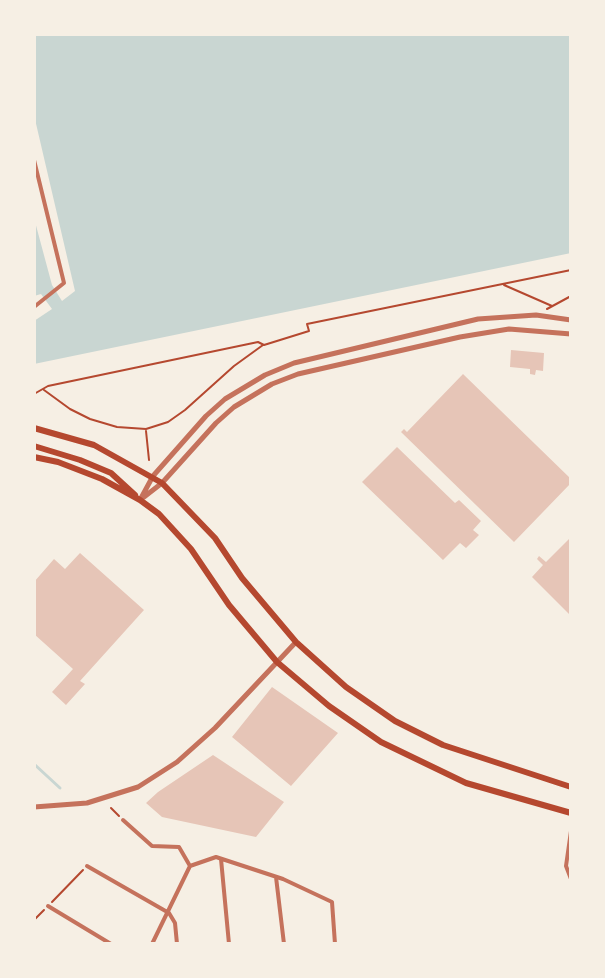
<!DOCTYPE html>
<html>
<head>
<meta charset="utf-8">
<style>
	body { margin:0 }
	#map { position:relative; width:605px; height:978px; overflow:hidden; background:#f6efe4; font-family:Literata,serif }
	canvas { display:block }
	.frame { position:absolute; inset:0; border:36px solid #f6efe4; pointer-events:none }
</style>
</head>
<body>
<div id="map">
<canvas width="605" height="978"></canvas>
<div class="frame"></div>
</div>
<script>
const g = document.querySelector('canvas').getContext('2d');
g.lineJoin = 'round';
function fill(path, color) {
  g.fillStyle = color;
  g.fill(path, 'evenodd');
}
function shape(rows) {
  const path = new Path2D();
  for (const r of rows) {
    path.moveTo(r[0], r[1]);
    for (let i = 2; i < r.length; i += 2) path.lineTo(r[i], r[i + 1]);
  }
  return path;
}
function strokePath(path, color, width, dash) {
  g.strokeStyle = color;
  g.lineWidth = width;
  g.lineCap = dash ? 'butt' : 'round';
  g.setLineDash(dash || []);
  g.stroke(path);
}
const water = shape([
	[34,34,571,34,571,253,34,364,34,321,52,309,41,294,34,296,34,218,52,285,62,301,75,291,34,115]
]);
const stream = shape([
	[34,764,60,788]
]);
const building = shape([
	[511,350,544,353,543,371,536,370,535,375,530,374,530,369,510,367],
	[463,374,571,479,571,483,514,542,401,432,404,429,407,432],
	[397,447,455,503,459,500,481,521,473,530,479,535,466,548,460,543,443,560,362,482],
	[571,537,571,616,532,577,543,565,537,559,539,556,546,562],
	[80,553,144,610,80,681,85,684,66,705,52,692,73,669,34,634,34,582,54,559,65,569],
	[272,687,338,733,291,786,232,737],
	[213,755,284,802,256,837,162,817,146,803,158,792]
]);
const path = shape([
	[504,285,552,306],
	[547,309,571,296],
	[44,390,70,409,90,419,117,427,146,429,168,422,185,410,234,366,263,345],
	[34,394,48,386,258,342,264,345,309,331,307,324,571,270],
	[146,431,149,460],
	[111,808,119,816],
	[52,902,83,870],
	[34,920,44,910]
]);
const minor = shape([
	[34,160,64,283,34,307],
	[123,820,152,846,179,847,190,866],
	[571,831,566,866,571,879],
	[221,859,229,944],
	[87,866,169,913,175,923,177,944],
	[276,877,284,944],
	[48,906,111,944],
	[152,944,190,866,216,857,283,879,332,902,335,944]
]);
const tertiary = shape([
	[144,497,162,483,216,423,234,407,272,384,298,374,460,337,509,329,571,334],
	[140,500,153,476,206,416,225,399,265,375,294,363,478,319,536,315,571,320],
	[34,807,87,803,138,787,177,762,215,728,296,642]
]);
const primary = shape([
	[34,428,94,445,162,483,215,538,242,578,296,642,346,687,395,721,443,745,571,787],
	[34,446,80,460,111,473,135,495],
	[34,457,58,462,102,479,140,500,159,514,191,549,229,605,277,662,329,706,381,742,466,783,571,813]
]);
fill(water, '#c9d6d2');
strokePath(stream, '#c9d6d2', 3);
fill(building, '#e6c5b7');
strokePath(path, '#b5482f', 2);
strokePath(minor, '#c5725c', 4);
strokePath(tertiary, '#c5725c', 5);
strokePath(primary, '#b5482f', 6);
</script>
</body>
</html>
